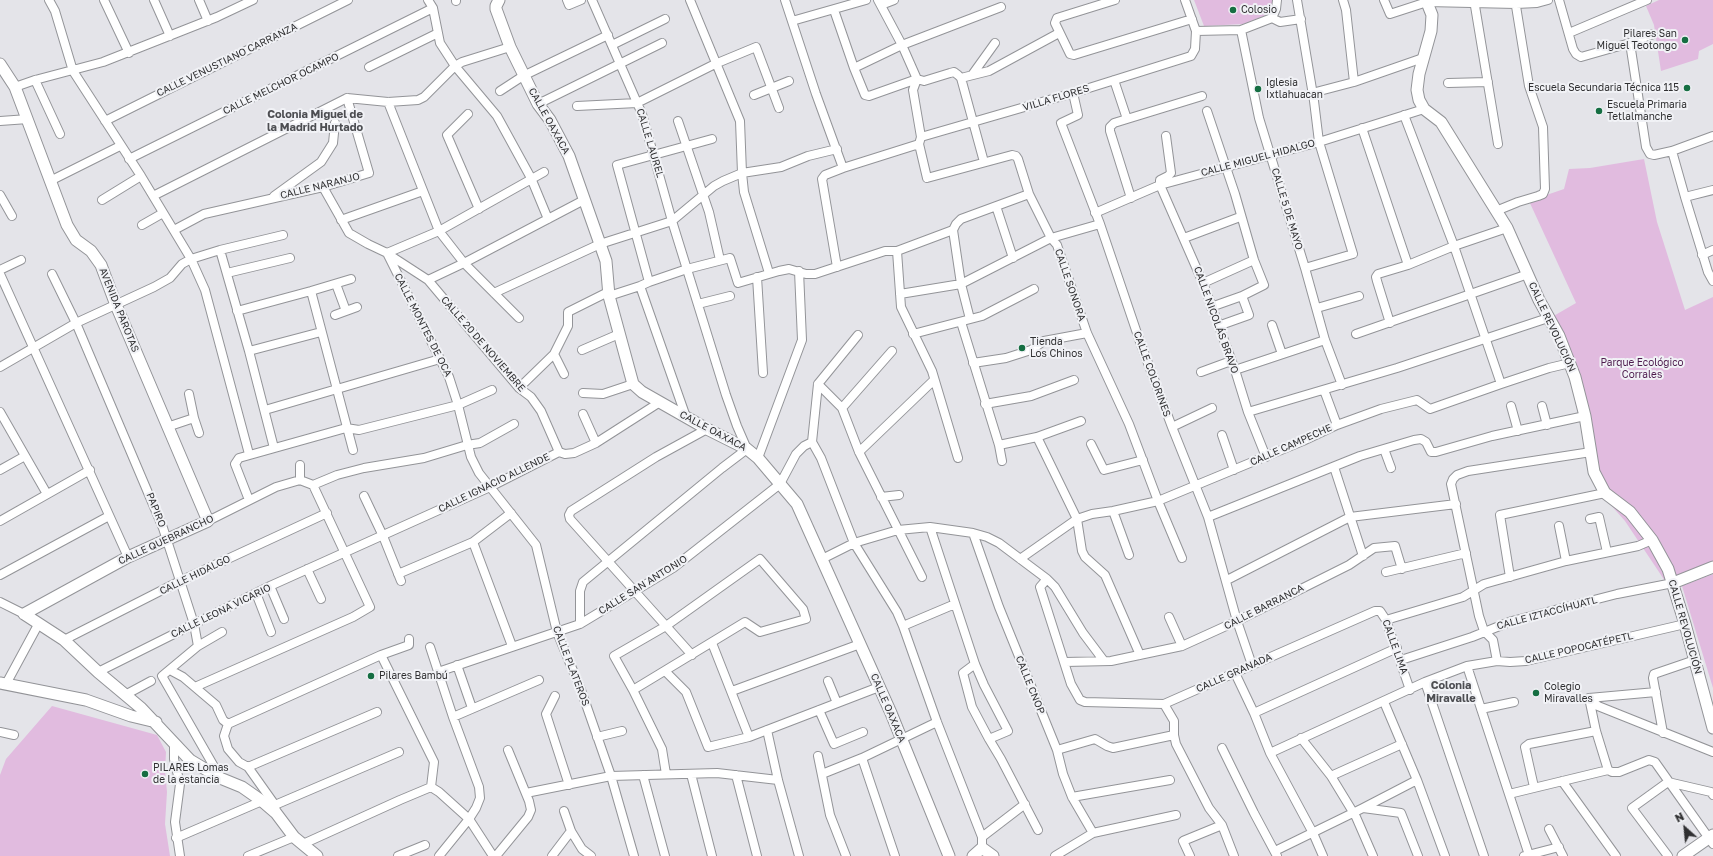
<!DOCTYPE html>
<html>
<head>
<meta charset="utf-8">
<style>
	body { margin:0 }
	#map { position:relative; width:1713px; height:856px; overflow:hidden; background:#e4e4e9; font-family:"Golos Text",sans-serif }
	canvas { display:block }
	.north { position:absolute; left:1665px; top:808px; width:40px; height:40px; -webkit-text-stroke:3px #f1f2f6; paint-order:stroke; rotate:333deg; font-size:11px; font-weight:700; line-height:16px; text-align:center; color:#303032 }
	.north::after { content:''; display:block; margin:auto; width:14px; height:18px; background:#303032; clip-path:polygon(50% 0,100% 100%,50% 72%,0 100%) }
</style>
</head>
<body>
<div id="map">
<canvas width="1713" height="856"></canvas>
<div class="north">N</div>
</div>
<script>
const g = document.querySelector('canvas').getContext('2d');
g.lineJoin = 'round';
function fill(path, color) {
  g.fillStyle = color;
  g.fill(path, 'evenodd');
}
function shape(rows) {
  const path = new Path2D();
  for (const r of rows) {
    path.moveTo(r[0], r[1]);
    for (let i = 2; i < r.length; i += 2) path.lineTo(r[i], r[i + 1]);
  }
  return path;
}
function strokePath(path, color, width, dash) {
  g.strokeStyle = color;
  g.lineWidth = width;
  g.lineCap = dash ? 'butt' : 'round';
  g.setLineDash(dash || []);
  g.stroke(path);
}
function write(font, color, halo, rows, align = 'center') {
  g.font = font + ' "Golos Text",sans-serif';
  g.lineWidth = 4;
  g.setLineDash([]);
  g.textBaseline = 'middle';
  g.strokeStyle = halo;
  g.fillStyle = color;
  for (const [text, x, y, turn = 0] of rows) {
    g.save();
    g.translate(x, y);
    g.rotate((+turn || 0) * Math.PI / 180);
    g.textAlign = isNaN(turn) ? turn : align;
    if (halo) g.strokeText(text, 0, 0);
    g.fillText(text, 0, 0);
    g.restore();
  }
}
const green = shape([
	[1194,0,1273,0,1272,5,1266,15,1243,24,1204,26],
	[1659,0,1713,0,1713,44,1699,51,1698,59,1661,71,1654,25,1646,6],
	[1644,159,1657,222,1685,310,1713,297,1713,570,1669,587,1625,521,1601,494,1568,367,1545,321,1576,303,1529,201,1564,189,1569,169,1590,168],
	[1713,574,1713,688,1682,586],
	[52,706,157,735,166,752,165,772,167,792,165,824,170,856,0,856,0,775,6,759]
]);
const street = shape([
	[49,0,55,11,73,71,141,176,191,259,205,290,249,454],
	[104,0,129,53],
	[154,0,170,36],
	[199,0,208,21],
	[428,0,433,8,440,43,455,66,497,116,531,178,548,219],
	[456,0,456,1],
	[567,0,569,5,581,0],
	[690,0,740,121,742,173,744,192,769,273],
	[785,0,816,94,843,168],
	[878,0,902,45,917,79,913,90,921,137,919,144,927,178,1012,155,1016,156,1018,159,1029,194,1051,238,1057,245,1087,333,1129,424,1158,501,1182,558],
	[1115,0,1057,18,1055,23,1070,54,1074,55,1192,19],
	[1297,0,1314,101,1319,142,1353,254,1305,268],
	[1343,0,1346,10,1354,82],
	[1384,0,1390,14,1427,2,1516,4,1537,3,1548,0],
	[1474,0,1498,144],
	[1559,0,1573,49,1576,54,1581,57,1630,43,1653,34],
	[881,5,894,0],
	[834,10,854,68,865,95,869,96,917,79,924,81,950,73,954,72,958,75,961,78,984,162],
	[1272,18,1276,9,1277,0],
	[792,21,866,0],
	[1241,30,1259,118,1305,268,1325,340,1342,385],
	[1196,31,1241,30,1272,18,1280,22,1301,19],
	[1569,33,1647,0],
	[1630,43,1646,147,1650,154,1654,155,1672,151,1713,136],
	[612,45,665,19],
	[369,67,438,33],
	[854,68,902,45,1001,7],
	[972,75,995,43],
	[961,78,989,71,1059,33],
	[35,80,60,134],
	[1114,80,1127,119,1114,123,1110,127,1110,131,1131,198],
	[1448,83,1488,82],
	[15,87,35,80,103,62,217,17,253,0],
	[500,91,523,76,608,35],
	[1073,93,1078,115,1061,123,1100,224,1139,339,1172,427,1208,517,1237,621,1252,665],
	[1312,93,1354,82,1423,58],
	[754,95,789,81],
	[347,98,388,102,418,100,424,97,455,66,462,62,510,47],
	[388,102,439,231,464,263,519,318],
	[538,104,662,43],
	[577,106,637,103,715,64,756,47,779,108],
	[1207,111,1235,194,1254,260,1264,285,1242,296,1211,307],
	[468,114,447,135,479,209],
	[1404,115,1454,246,1501,384],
	[1127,119,1202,96],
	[0,121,28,119],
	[105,121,348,0],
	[678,121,709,212,720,260],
	[1362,128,1408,265],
	[1166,136,1171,173,1168,176,1160,180,1160,185,1203,283,1235,370,1248,412,1266,457],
	[921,137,1073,93,1191,56,1195,49,1196,31,1185,0],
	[1672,151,1685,197,1708,272,1713,281],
	[129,159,433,8],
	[52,180,120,146],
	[323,187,349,233,368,244,387,253,449,377,458,405,471,457,479,473,536,545,557,632,581,690,611,776,634,856],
	[0,195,12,216],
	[153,196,347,98],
	[274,196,321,162,333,143,335,123],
	[1685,197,1713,190],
	[102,200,141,176],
	[996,206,1013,258],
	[1496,211,1518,202,1538,196,1543,194,1545,189,1543,127,1529,86,1515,0],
	[1095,213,1160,185,1319,142,1424,109],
	[341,220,423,191],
	[142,225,163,213],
	[174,230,204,214,323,187,369,173,347,98],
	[953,230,961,284,970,319],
	[1184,238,1240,217],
	[220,250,249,351,274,448],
	[897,251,901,307,932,371,958,458],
	[387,253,439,231,544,172],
	[388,254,428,280,519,388,531,397,541,411,559,452],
	[1702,255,1713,250],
	[837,267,822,179,825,175,843,168,919,144],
	[0,270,21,260],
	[227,273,290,258],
	[0,274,128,557],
	[52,274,76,323,163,528,194,624,198,646],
	[757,277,763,373],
	[428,280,464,263,584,200],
	[649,282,617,165,712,139],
	[1203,283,1254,260],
	[336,284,346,311,357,307],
	[640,286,686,417],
	[311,291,353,450],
	[494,293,600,244,672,221,714,186,723,181,742,173,781,167,808,156,837,149],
	[900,294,961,284,1051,238,1100,224],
	[609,296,640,286,649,282,687,269,730,258,738,283,779,271,789,269,806,274,815,274,885,251,897,251,953,230,956,224,961,219,1029,194],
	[698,304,730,296],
	[1317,308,1359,296],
	[237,311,311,291,351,279],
	[335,315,346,311],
	[961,322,999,445,1002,461],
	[1390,323,1377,281,1376,277,1378,274,1408,265,1454,246,1507,228],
	[1272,325,1282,354],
	[1218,326,1249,315,1242,296],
	[913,334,982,316,1034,289],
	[1356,334,1528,274],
	[582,350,619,334],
	[249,351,321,332],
	[554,354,564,374],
	[973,363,1006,358,1031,350,1044,341,1087,333],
	[0,367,76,323,154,287,170,278,182,264,191,259,220,250,283,235],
	[1235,370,1325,340],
	[1201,372,1231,361],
	[818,384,842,408,859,452,922,577],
	[818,384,858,335],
	[519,388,554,354,568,326,568,312,608,292],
	[1324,390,1337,425],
	[583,393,603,394,633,384],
	[985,404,1031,396,1074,380],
	[1511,406,1518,431],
	[1542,406,1547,425],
	[842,408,892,351],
	[265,410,440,359],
	[0,412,47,494],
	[1248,412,1397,368,1548,318],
	[583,414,596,443],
	[194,418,199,433],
	[167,427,194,418,189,394],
	[1172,427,1212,408],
	[1222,435,1234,470],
	[1037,437,1077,519,1082,551,1085,557,1105,575,1140,655],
	[812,442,821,458,854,543,897,612,903,626,937,722,982,837,982,848],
	[1091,444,1104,470,1143,460],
	[999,445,1037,437,1081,421],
	[1384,449,1391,468],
	[859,452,934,380],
	[758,458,802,340,799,271],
	[300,465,300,480],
	[1334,467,1363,556],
	[0,470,25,456],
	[313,485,337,475,364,468,424,458,467,445,480,443,514,424],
	[364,496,383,536,401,581],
	[881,497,899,495],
	[249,500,235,464,239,458,346,428,359,430,458,405,492,390],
	[1113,511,1129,555],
	[1208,517,1360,456,1414,440,1421,439,1426,442,1431,452,1436,452,1492,436,1585,416],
	[1590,519,1599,517,1607,552],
	[0,521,90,470],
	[1559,526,1566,561],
	[930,527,975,664,984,685,1008,731,989,739,1001,759,1038,830],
	[973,533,999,607,1057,750,1063,774,1072,797,1093,833],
	[473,542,512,646],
	[822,559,854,543,898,530,930,527,973,533,987,537,999,543,1047,579,1055,587,1083,633,1104,661],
	[1020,559,1077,519,1092,514,1113,511,1158,501,1303,441,1337,425,1381,409,1417,400,1430,409,1501,384,1549,368,1570,363],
	[307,569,321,599],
	[1386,572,1466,553],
	[398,574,473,542,511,513],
	[0,575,109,516],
	[1510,577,1500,515,1605,493],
	[1047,579,1040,587,1071,684,1080,700,1085,702,1164,704,1375,611,1380,611,1386,620,1410,690],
	[1227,580,1350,517,1456,504],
	[270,586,284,619],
	[256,593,271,632],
	[0,602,24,614],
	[1169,617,1182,646],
	[1386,620,1463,597,1484,584,1566,561,1638,546,1652,540],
	[580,624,580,591,583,582,722,468,747,449,737,426,726,395,672,221,642,114,592,0],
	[903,626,955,604],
	[64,640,180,581,327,513],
	[712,643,749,737],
	[430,647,453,717,479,787,480,798,476,808,469,819,439,856],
	[381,655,434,762,431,787,439,792,469,819,493,856],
	[692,655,570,519,569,515,571,511,656,457,707,429],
	[1401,660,1472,637,1512,621,1617,594,1673,583],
	[1497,661,1493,640,1484,631,1479,616,1451,484,1453,479,1457,475,1468,471,1591,452],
	[1065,662,1111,661,1182,646,1237,621,1349,565,1374,548,1395,546,1402,569],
	[975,664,963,673,972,707,989,739],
	[457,665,472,708],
	[1467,666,1529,855],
	[170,670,183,677,216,705,223,720,228,724,224,736,228,749,239,762,248,767,275,805,276,813],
	[665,671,686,692,708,747,749,737,879,687],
	[98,672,270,586,490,487,559,452,565,454,574,453,596,443,660,402],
	[438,672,580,624,673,568,780,484,796,454,804,446,812,442,818,384],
	[1235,673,1254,713,1270,753,1313,833,1323,856],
	[828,681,837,703],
	[1425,682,1484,856],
	[6,684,39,623],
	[195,687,353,617,370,607,313,485,300,480,276,487,208,521],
	[633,690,745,622,760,632,806,619,803,609,760,559,666,626,614,656,633,690,662,749,666,774],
	[732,691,860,644],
	[125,695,151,681],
	[555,696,546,714,569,785],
	[1589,698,1598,706,1713,752],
	[1589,698,1596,731,1608,770],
	[1589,698,1656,692],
	[1384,702,1417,780,1445,856],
	[1164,704,1174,721,1174,735,1176,744,1209,808,1222,825,1234,856],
	[1481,709,1514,702],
	[819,710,834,744,863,732],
	[1254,713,1397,648],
	[453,717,539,680],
	[228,724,381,655,409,645,409,639],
	[767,730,778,780,799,856],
	[0,732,14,735],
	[1663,733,1653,678,1654,674,1695,660],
	[597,737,622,731],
	[1301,738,1331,776,1356,817,1373,856],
	[174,744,174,759,180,784,175,822,180,856],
	[1222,748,1254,813,1277,856],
	[1057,750,1095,739,1107,746,1113,748,1174,735],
	[1270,753,1425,682,1467,666,1497,661,1510,662,1526,661,1685,624],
	[818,756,830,815,846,856],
	[862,758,895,856],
	[248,767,377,712],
	[691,774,712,856],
	[822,774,862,758,937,722],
	[643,775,665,856],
	[736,775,757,856],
	[1331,776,1402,744],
	[220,777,162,676,198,646,222,632],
	[1562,781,1616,856],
	[1668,782,1632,808,1668,856],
	[1668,782,1711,792,1713,795],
	[1534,787,1525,747,1529,744,1596,731],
	[526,793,611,776,717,773,778,780],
	[1509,794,1608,770,1612,772,1619,772,1649,760,1655,762,1713,844],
	[1072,797,1170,780],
	[275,805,399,752],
	[1363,808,1417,780],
	[564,811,571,831,582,849,591,856],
	[1549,829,1563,856],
	[982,837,1025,804],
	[176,838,262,801],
	[303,844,400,800,431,787],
	[1275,851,1363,808,1401,813,1418,856],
	[248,856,294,837],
	[398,856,425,845],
	[496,856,528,817,531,810,529,801,508,750],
	[552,856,571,831],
	[1055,856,1093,833,1176,815],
	[1190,856,1183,841,1222,825],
	[1524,856,1559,847]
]);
const secondary = shape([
	[499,0,496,6,496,9,510,47,538,104,550,120,569,156,606,261,609,296,633,384,642,392,707,429,747,449,758,458,797,504,891,713,949,856],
	[1426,0,1432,15,1431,31,1419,74,1417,90,1419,100,1424,109,1441,122,1507,228,1539,300,1559,336,1575,377,1585,416,1594,472,1605,493,1630,512,1652,540,1668,569,1685,624,1713,728],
	[0,64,15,87,67,225,76,240,91,251,101,265,116,305,208,521,128,557,24,614],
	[1673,583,1713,567],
	[24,614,64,640,98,672,141,708,190,760,220,778,242,787,262,801,276,813,294,837,317,856],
	[0,683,86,700,131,716,156,722],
	[973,856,982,848,993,856],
	[1683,856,1713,835]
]);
const markers = [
	[1233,10,4,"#156e42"],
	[1685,40,4,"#156e42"],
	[1687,88,4,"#156e42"],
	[1258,89,4,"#156e42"],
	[1599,111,4,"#156e42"],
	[1022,348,4,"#156e42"],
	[371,676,4,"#156e42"],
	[1536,693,4,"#156e42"],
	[145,774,4,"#156e42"]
];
const poiNames = [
	["Colosio",1241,10],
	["Pilares San",1677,34,"right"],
	["Miguel Teotongo",1677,46,"right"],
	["Iglesia",1266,83],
	["Ixtlahuacan",1266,95],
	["Escuela Secundaria Técnica 115",1679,88,"right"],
	["Escuela Primaria",1607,105],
	["Tetlalmanche",1607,117],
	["Tienda",1030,342],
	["Los Chinos",1030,354],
	["Pilares Bambú",379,676],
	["Colegio",1544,687],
	["Miravalles",1544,699],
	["PILARES Lomas",153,768],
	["de la estancia",153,780]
];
const streetNames = [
	["CALLE VENUSTIANO CARRANZA",227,60,-26],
	["CALLE MELCHOR OCAMPO",281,84,-26],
	["VILLA FLORES",1056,98,-17],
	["CALLE OAXACA",549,121,61],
	["CALLE LAUREL",650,143,73],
	["CALLE MIGUEL HIDALGO",1258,158,-15],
	["CALLE NARANJO",320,186,-14],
	["CALLE 5 DE MAYO",1287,209,73],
	["CALLE SONORA",1070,285,71],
	["AVENIDA PAROTAS",119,310,68],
	["CALLE NICOLÁS BRAVO",1216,320,70],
	["CALLE MONTES DE OCA",423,325,63],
	["CALLE REVOLUCIÓN",1552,327,65],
	["CALLE 20 DE NOVIEMBRE",483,344,49],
	["CALLE COLORINES",1152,374,70],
	["CALLE OAXACA",713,431,28],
	["CALLE CAMPECHE",1291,445,-24],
	["CALLE IGNACIO ALLENDE",494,483,-26],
	["PAPIRO",156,510,68],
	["CALLE QUEBRANCHO",166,540,-25],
	["CALLE HIDALGO",195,575,-26],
	["CALLE SAN ANTONIO",643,585,-32],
	["CALLE BARRANCA",1264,607,-27],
	["CALLE LEONA VICARIO",221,611,-26],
	["CALLE IZTACCÍHUATL",1547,613,-15],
	["CALLE REVOLUCIÓN",1685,627,74],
	["CALLE LIMA",1395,647,70],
	["CALLE POPOCATÉPETL",1579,648,-13],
	["CALLE PLATEROS",571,666,69],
	["CALLE GRANADA",1234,673,-24],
	["CALLE CNOP",1030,685,68],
	["CALLE OAXACA",888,708,67]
];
const parkNames = [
	["Parque Ecológico",1642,363],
	["Corrales",1642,375]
];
const neighbourhoodNames = [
	["Colonia Miguel de",315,115],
	["la Madrid Hurtado",315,128],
	["Colonia",1451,686],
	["Miravalle",1451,699]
];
fill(green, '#e1bbdf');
strokePath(street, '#939498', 10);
strokePath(secondary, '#939498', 13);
strokePath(street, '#fff', 8);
strokePath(secondary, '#fff', 11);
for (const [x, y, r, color] of markers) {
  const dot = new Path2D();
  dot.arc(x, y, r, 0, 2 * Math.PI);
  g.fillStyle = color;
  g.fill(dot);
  strokePath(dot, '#f1f2f6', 1.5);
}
write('10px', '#303032', '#f1f2f6', poiNames, 'left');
write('10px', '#303032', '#f1f2f6', streetNames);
write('10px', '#4e1c4e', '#f1f2f6', parkNames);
write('bold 11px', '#4d4e52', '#f1f2f6', neighbourhoodNames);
</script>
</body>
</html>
